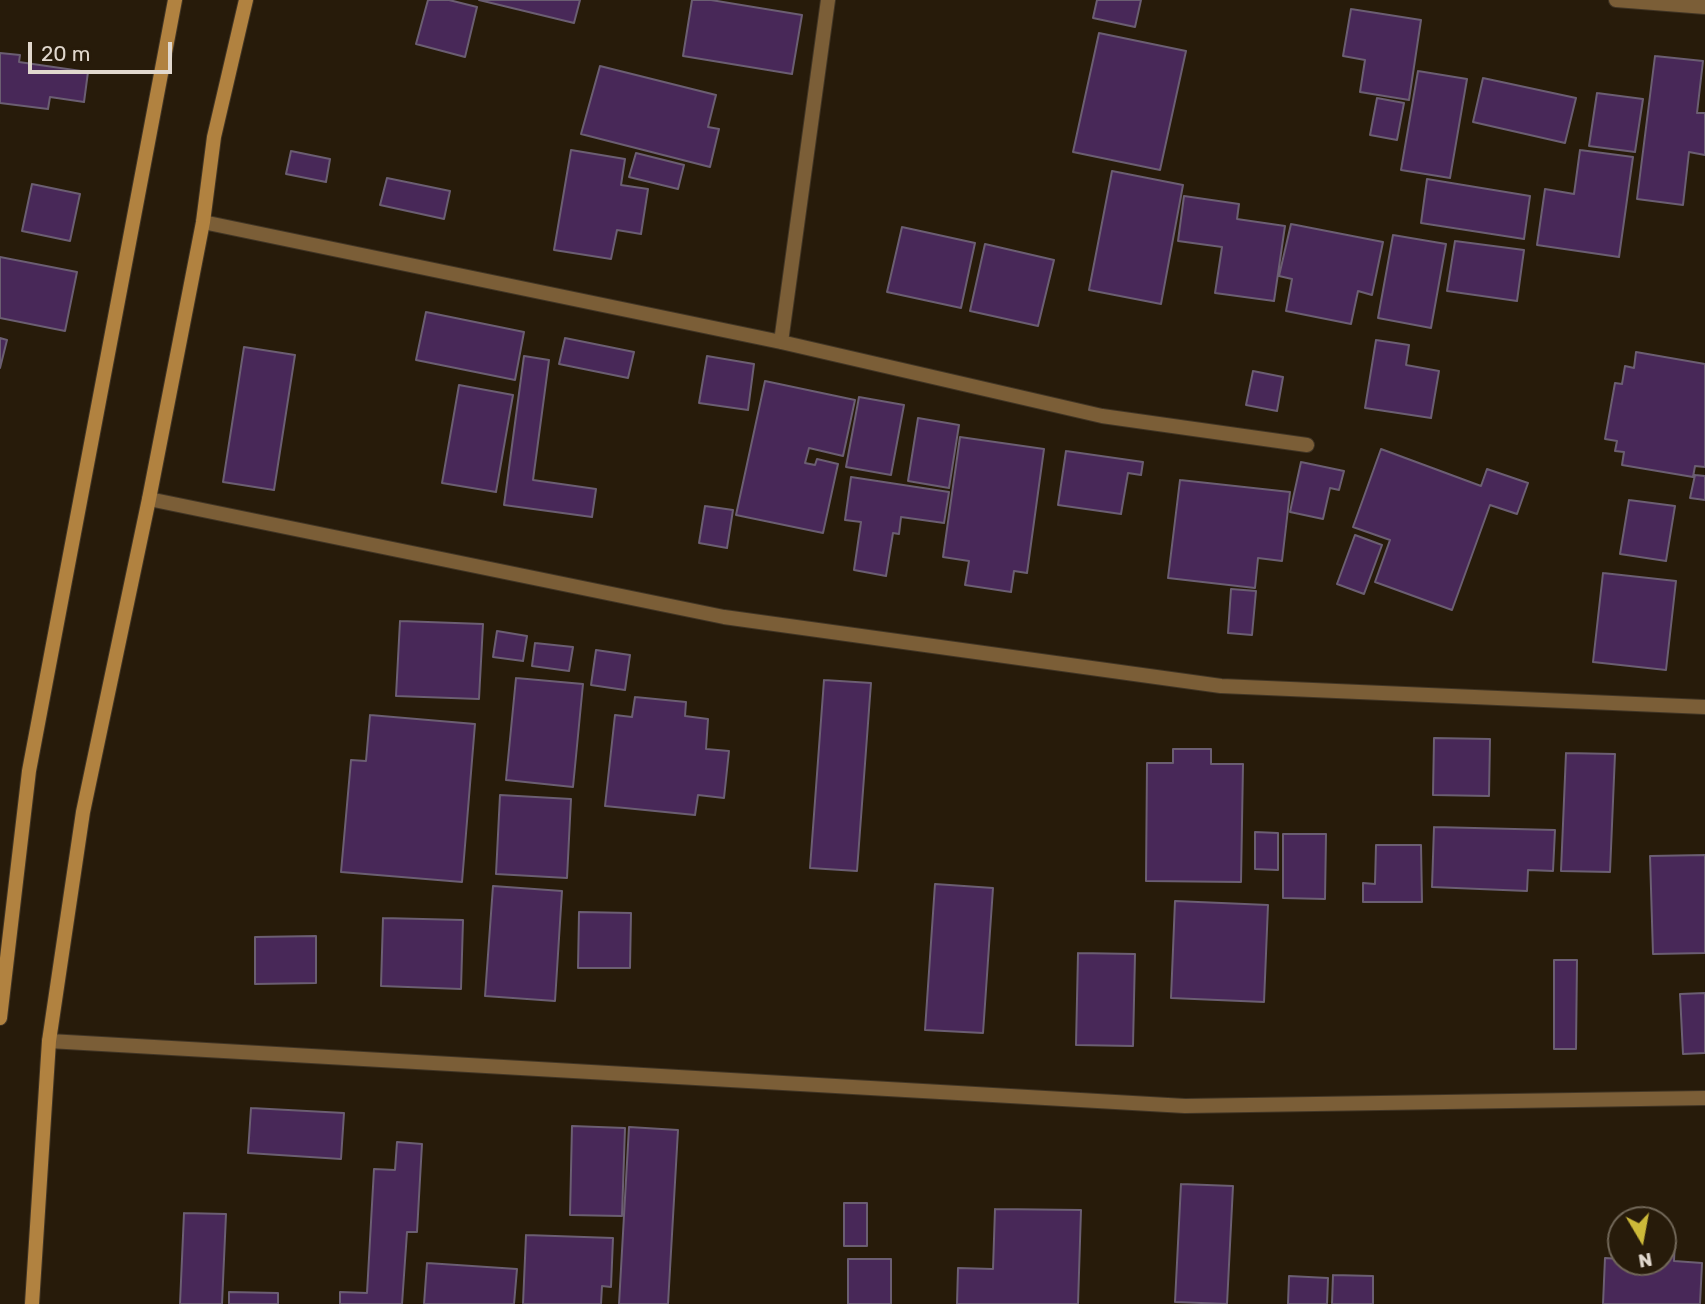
<!DOCTYPE html>
<html>
<head>
<meta charset="utf-8">
<style>
	body { margin:0 }
	#map { position:relative; width:1705px; height:1304px; overflow:hidden; background:#271b0a; font-family:Rubik,sans-serif }
	canvas { display:block }
	.north { position:absolute; left:1607px; top:1206px; width:70px; height:70px; box-sizing:border-box; background:#271b0a; border:2px solid #716758; border-radius:50%; rotate:170deg; font-size:19px; font-weight:700; line-height:28px; text-align:center; color:#e1d8ce }
	.north::after { content:''; display:block; margin:auto; width:24px; height:32px; background:#ccb939; clip-path:polygon(50% 0,100% 100%,50% 72%,0 100%) }
	.scale { position:absolute; left:28px; top:42px; width:144px; height:32px; box-sizing:border-box; border:4px solid #e1d8ce; border-top:0; padding-left:9px; font-size:21px; line-height:24px; white-space:nowrap; color:#e1d8ce; -webkit-text-stroke:5px #271b0a; paint-order:stroke }
</style>
</head>
<body>
<div id="map">
<canvas width="1705" height="1304"></canvas>
<div class="north">N</div>
<div class="scale">20 m</div>
</div>
<script>
const g = document.querySelector('canvas').getContext('2d');
g.lineJoin = 'round';
function fill(path, color) {
  g.fillStyle = color;
  g.fill(path, 'evenodd');
}
function shape(rows) {
  const path = new Path2D();
  for (const r of rows) {
    path.moveTo(r[0], r[1]);
    for (let i = 2; i < r.length; i += 2) path.lineTo(r[i], r[i + 1]);
  }
  return path;
}
function strokePath(path, color, width, dash) {
  g.strokeStyle = color;
  g.lineWidth = width;
  g.lineCap = dash ? 'butt' : 'round';
  g.setLineDash(dash || []);
  g.stroke(path);
}
const building = shape([
	[428,0,449,0,477,7,465,57,416,44,428,0],
	[479,0,580,0,574,23,479,0],
	[692,0,711,0,802,15,792,74,683,56,692,0],
	[1097,0,1141,0,1135,27,1093,18,1097,0],
	[1351,9,1421,20,1409,100,1360,92,1365,60,1343,56,1351,9],
	[1099,33,1186,51,1160,170,1073,152,1099,33],
	[0,53,20,55,19,62,88,72,84,102,50,97,48,109,0,103,0,53],
	[1655,56,1703,61,1697,113,1705,113,1705,155,1689,152,1683,205,1637,199,1655,56],
	[600,66,716,95,708,127,719,129,710,167,581,134,600,66],
	[1418,71,1467,79,1450,178,1401,170,1418,71],
	[1483,78,1576,98,1565,143,1473,122,1483,78],
	[1597,93,1643,99,1635,152,1589,146,1597,93],
	[1377,98,1404,103,1397,140,1370,135,1377,98],
	[571,150,625,159,621,185,648,189,641,234,617,230,611,259,554,250,571,150],
	[1580,150,1633,157,1619,257,1537,245,1545,189,1574,194,1580,150],
	[291,151,330,159,326,182,286,174,291,151],
	[636,153,684,165,678,189,629,177,636,153],
	[1112,171,1183,185,1161,304,1089,290,1112,171],
	[387,178,450,191,444,219,380,205,387,178],
	[1427,179,1530,196,1524,239,1421,223,1427,179],
	[32,184,80,194,70,241,22,231,32,184],
	[1184,196,1239,204,1237,219,1285,226,1274,301,1215,293,1222,247,1178,241,1184,196],
	[1291,224,1383,242,1372,295,1358,291,1351,324,1286,311,1292,279,1279,276,1291,224],
	[902,227,975,243,961,308,887,292,902,227],
	[1393,235,1446,244,1431,328,1378,318,1393,235],
	[1455,241,1524,250,1517,301,1447,291,1455,241],
	[985,244,1054,260,1038,326,970,311,985,244],
	[0,257,77,272,65,331,0,318,0,257],
	[426,312,524,332,515,380,416,360,426,312],
	[0,338,7,340,0,368,0,338],
	[565,338,634,352,628,378,559,364,565,338],
	[1376,340,1409,345,1406,365,1439,371,1431,418,1365,408,1376,340],
	[244,347,295,355,274,490,223,482,244,347],
	[1636,352,1705,364,1705,467,1695,466,1693,477,1622,465,1624,452,1615,451,1617,441,1605,439,1615,383,1622,384,1625,366,1634,368,1636,352],
	[524,356,549,360,533,480,596,489,592,517,504,505,524,356],
	[707,356,754,364,748,410,699,403,707,356],
	[1253,371,1283,377,1277,411,1246,405,1253,371],
	[765,381,855,400,843,456,809,448,805,463,815,465,817,459,838,464,823,533,736,515,765,381],
	[459,385,513,395,496,492,442,483,459,385],
	[859,397,904,405,891,475,846,467,859,397],
	[918,418,959,425,949,488,908,481,918,418],
	[960,437,1044,449,1027,573,1014,571,1011,592,965,585,969,561,943,557,960,437],
	[1381,449,1481,486,1487,469,1528,483,1517,514,1490,505,1452,610,1375,582,1390,540,1353,527,1381,449],
	[1066,451,1143,462,1141,475,1128,473,1121,514,1058,505,1066,451],
	[1301,462,1344,471,1339,490,1330,488,1323,519,1290,512,1301,462],
	[1695,475,1705,476,1705,500,1690,498,1695,475],
	[851,477,949,492,944,523,901,517,899,534,893,533,886,576,854,570,861,522,845,520,851,477],
	[1180,480,1290,492,1282,561,1258,558,1255,588,1168,578,1180,480],
	[1629,500,1675,506,1666,561,1620,554,1629,500],
	[705,506,733,510,727,548,699,543,705,506],
	[1355,535,1382,545,1364,594,1337,584,1355,535],
	[1603,573,1676,581,1666,670,1593,662,1603,573],
	[1231,589,1256,591,1252,635,1228,633,1231,589],
	[400,621,483,624,479,699,396,696,400,621],
	[497,631,527,636,523,661,493,657,497,631],
	[535,643,573,647,569,671,532,666,535,643],
	[596,650,630,655,625,690,591,685,596,650],
	[516,678,583,684,573,787,506,780,516,678],
	[824,680,871,683,857,871,810,868,824,680],
	[635,697,686,702,685,716,708,719,706,749,729,751,724,798,698,795,695,815,605,806,615,715,632,717,635,697],
	[370,715,475,724,462,882,341,872,351,760,366,761,370,715],
	[1434,738,1490,739,1489,796,1433,795,1434,738],
	[1173,749,1211,749,1211,764,1243,764,1241,882,1146,881,1147,763,1173,763,1173,749],
	[1566,753,1615,754,1610,872,1561,871,1566,753],
	[500,795,571,799,567,878,496,874,500,795],
	[1434,827,1555,830,1553,871,1528,870,1527,891,1432,887,1434,827],
	[1255,832,1278,833,1278,870,1255,869,1255,832],
	[1283,834,1326,834,1325,899,1283,898,1283,834],
	[1376,845,1421,845,1422,902,1363,902,1363,883,1375,884,1376,845],
	[1705,855,1705,953,1653,954,1650,856,1705,855],
	[935,884,993,888,983,1033,925,1030,935,884],
	[493,886,562,891,555,1001,485,996,493,886],
	[1175,901,1268,905,1264,1002,1171,998,1175,901],
	[579,912,631,913,630,968,578,968,579,912],
	[383,918,463,920,461,989,381,986,383,918],
	[316,936,316,983,255,984,255,937,316,936],
	[1078,953,1135,954,1133,1046,1076,1045,1078,953],
	[1554,960,1577,960,1576,1049,1554,1049,1554,960],
	[1705,993,1705,1053,1683,1054,1680,994,1705,993],
	[251,1108,344,1113,341,1159,248,1153,251,1108],
	[572,1126,625,1128,622,1216,570,1215,572,1126],
	[629,1127,678,1130,668,1304,619,1304,629,1127],
	[397,1142,422,1144,417,1232,407,1232,402,1304,340,1304,340,1292,367,1293,374,1169,395,1170,397,1142],
	[1181,1184,1233,1186,1227,1304,1175,1302,1181,1184],
	[844,1203,867,1203,867,1246,844,1246,844,1203],
	[995,1209,1081,1210,1078,1304,957,1304,958,1268,993,1269,995,1209],
	[184,1213,226,1214,222,1304,180,1304,184,1213],
	[526,1235,613,1238,611,1287,602,1286,601,1304,523,1304,526,1235],
	[1663,1238,1675,1238,1674,1261,1702,1263,1700,1304,1603,1304,1605,1258,1621,1259,1621,1262,1663,1262,1663,1238],
	[848,1259,891,1259,891,1304,848,1304,848,1259],
	[427,1263,517,1269,514,1304,424,1304,427,1263],
	[1333,1275,1373,1276,1373,1304,1332,1304,1333,1275],
	[1289,1276,1328,1278,1327,1304,1288,1304,1289,1276],
	[229,1292,278,1293,278,1304,229,1304,229,1292]
]);
const minor = shape([
	[1616,0,1705,7],
	[203,222,781,342,1102,416,1307,445],
	[781,342,828,0],
	[149,499,724,617,1221,686,1705,707],
	[49,1041,1185,1106,1705,1098]
]);
const secondary = shape([
	[0,1018,29,771,175,0],
	[32,1304,49,1041,83,812,149,499,203,222,214,137,246,0]
]);
fill(building, '#482858');
strokePath(building, '#6b5e72', 2);
strokePath(minor, '#413525', 16);
strokePath(secondary, '#413525', 16);
strokePath(minor, '#7b5e37', 14);
strokePath(secondary, '#b18240', 14);
</script>
</body>
</html>
